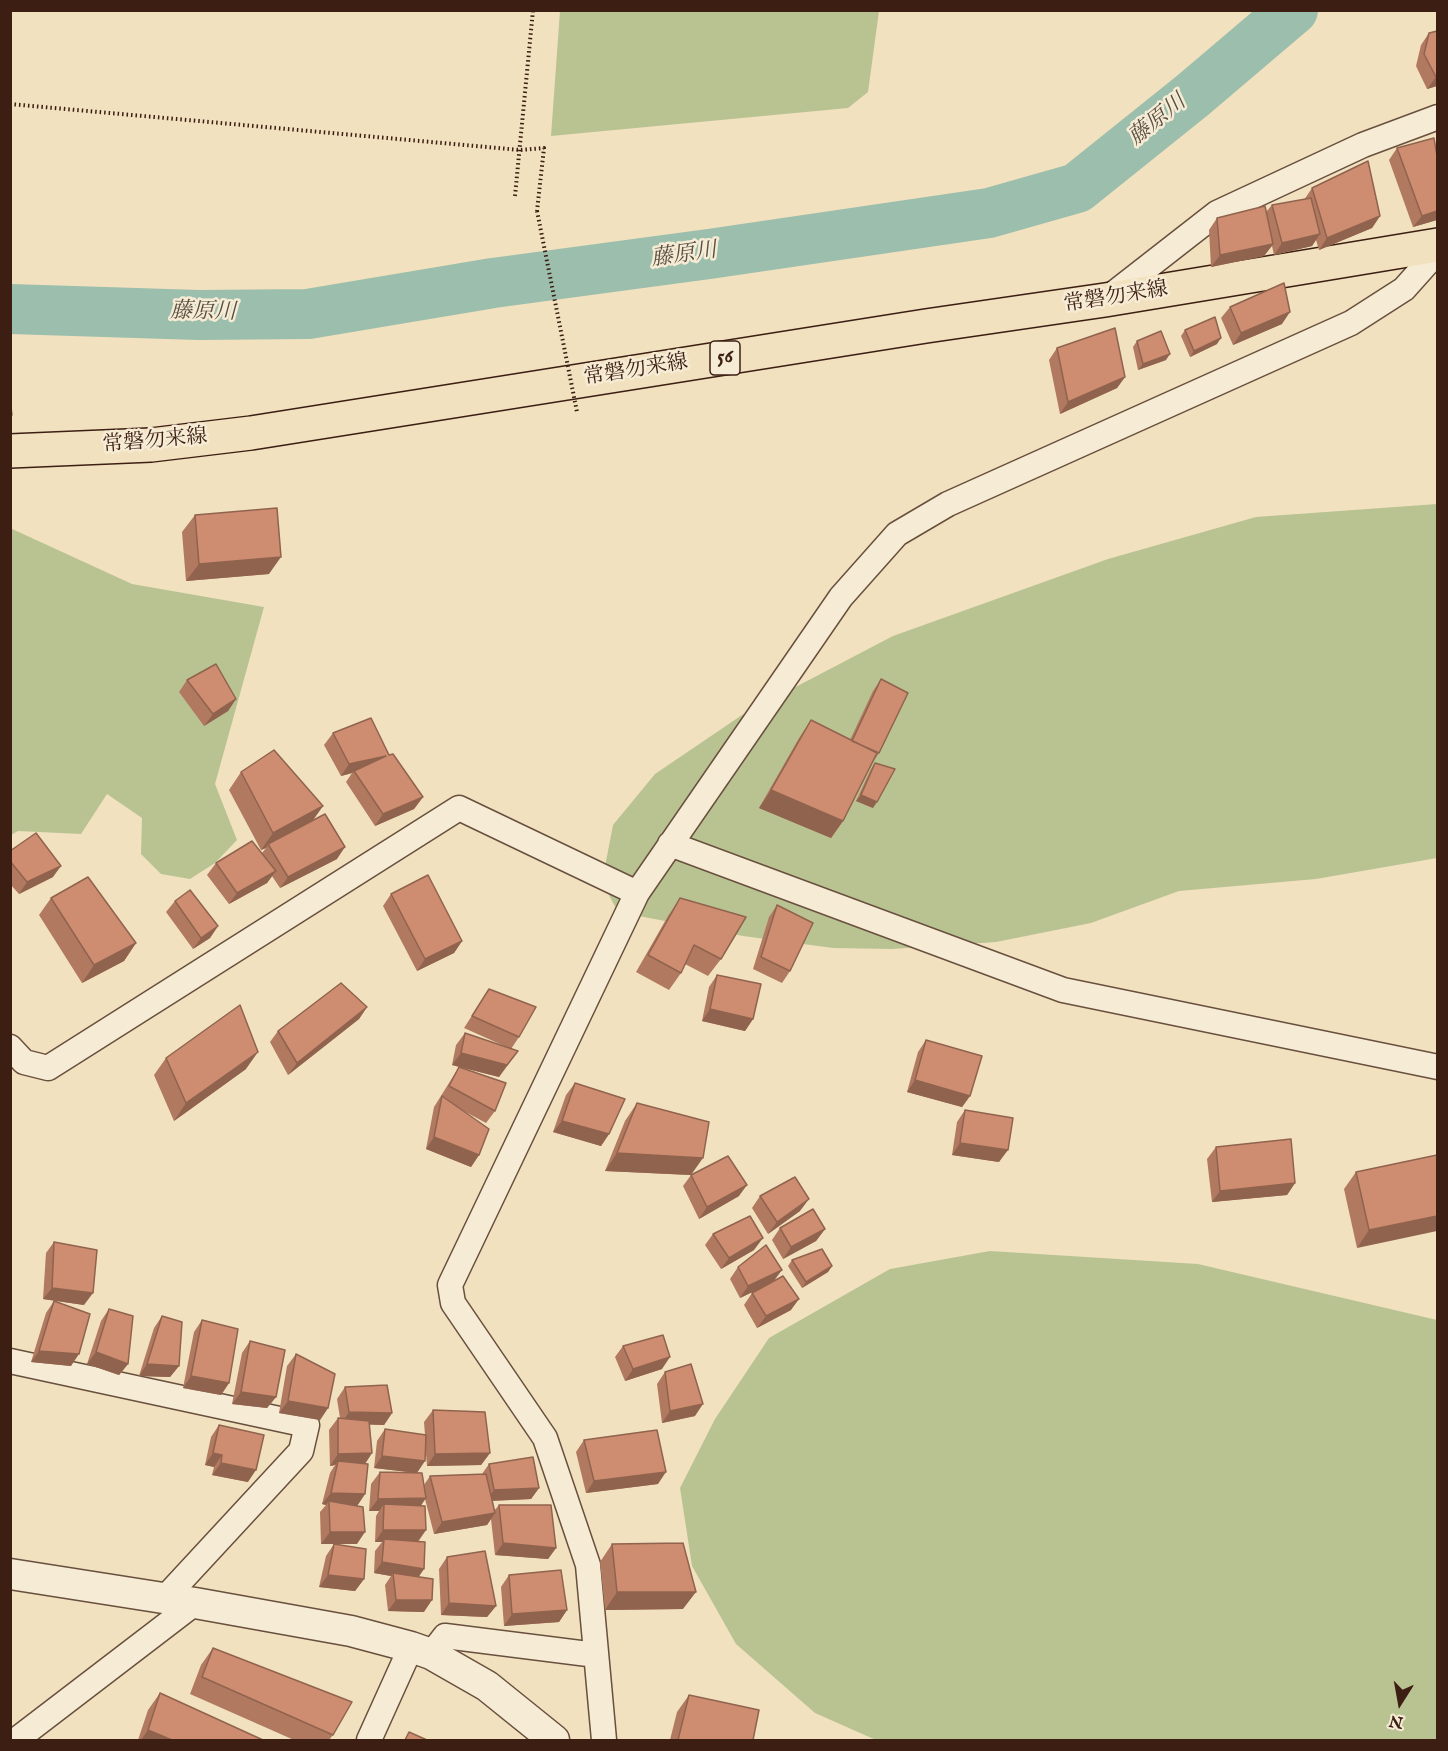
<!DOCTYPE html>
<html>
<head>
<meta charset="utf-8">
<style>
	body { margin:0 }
	#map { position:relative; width:1448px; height:1751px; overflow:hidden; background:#f1e1bf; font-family:"IM FELL English",serif }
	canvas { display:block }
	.frame { position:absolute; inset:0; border:12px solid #3c1e13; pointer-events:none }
	.north { position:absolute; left:1370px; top:1673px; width:60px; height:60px; -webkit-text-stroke:4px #f6ecd5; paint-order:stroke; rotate:191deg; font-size:16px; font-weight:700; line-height:24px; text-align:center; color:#3c1e13 }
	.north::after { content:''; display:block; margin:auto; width:21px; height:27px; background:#3c1e13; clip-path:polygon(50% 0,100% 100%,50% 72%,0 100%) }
</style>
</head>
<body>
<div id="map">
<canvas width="1448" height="1751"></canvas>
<div class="frame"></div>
<div class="north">N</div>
</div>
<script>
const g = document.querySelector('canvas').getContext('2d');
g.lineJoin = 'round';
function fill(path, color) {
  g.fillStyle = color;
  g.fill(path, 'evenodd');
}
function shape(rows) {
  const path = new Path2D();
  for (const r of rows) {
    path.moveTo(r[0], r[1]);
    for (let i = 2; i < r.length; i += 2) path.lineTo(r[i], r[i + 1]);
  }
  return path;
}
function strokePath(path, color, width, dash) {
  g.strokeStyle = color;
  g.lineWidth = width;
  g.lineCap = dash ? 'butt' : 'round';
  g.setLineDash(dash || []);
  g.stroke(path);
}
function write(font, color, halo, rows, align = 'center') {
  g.font = font + ' "IM FELL English","Noto Serif JP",serif';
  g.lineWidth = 5;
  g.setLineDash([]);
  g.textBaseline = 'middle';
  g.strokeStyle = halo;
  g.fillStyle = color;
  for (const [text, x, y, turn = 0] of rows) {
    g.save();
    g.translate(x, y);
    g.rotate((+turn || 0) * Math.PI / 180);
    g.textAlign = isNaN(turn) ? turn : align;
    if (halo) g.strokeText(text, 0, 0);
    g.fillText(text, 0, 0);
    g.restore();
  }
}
const green = shape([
	[560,11,560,10,879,11,868,92,848,108,551,136],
	[1437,504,1437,858,1316,879,1179,891,1091,923,996,942,892,949,833,948,743,936,618,912,602,882,613,825,655,774,742,715,893,636,1108,559,1256,517],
	[10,528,132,584,264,607,215,784,237,840,215,863,190,879,161,874,141,854,142,818,107,794,81,834,18,831,11,835],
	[990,1251,1198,1264,1437,1320,1437,1740,876,1740,815,1713,736,1644,692,1566,680,1488,715,1419,769,1338,890,1269]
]);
const river = shape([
	[10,309,199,315,308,314,493,283,709,254,989,213,1077,188,1193,95,1293,10]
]);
const path = shape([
	[10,104,520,150,544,148,537,211],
	[515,196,533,10]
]);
const minor = shape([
	[1108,298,1217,213,1363,145,1438,117],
	[670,844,1063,990,1438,1067],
	[10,1047,24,1062,48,1068,459,808,637,893],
	[10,1361,307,1425,301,1451,164,1599],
	[431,1654,445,1636,596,1655],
	[16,1740,195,1603],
	[369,1740,411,1647],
	[604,1740,588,1565,545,1438,453,1303,450,1285,637,893,841,597,897,534,948,504,1351,323,1404,289,1438,251]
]);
const tertiary = shape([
	[10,1574,195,1603,351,1631,411,1647,431,1654,487,1686,554,1740]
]);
const primary = shape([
	[10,451,151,445,251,433,926,326,1105,300,1438,245]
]);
const pathBridge = shape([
	[537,211,577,412]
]);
const wall = shape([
	[1437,31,1437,86,1427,89,1416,66,1421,45,1429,33],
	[1397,148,1437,220,1413,227,1389,160],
	[1312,188,1380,216,1372,228,1319,250,1316,240,1312,246,1274,255,1272,246,1264,256,1211,267,1209,230,1217,218,1266,212,1272,205,1304,200],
	[1230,307,1282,324,1233,345,1221,318],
	[1185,330,1217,344,1190,357,1181,336],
	[1137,341,1166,360,1138,370,1133,347],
	[1057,348,1125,377,1117,388,1060,414,1049,360],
	[195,515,269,574,186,581,182,532],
	[881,679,879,753,873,762,843,821,831,838,759,808,799,738,811,720,850,740,873,691],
	[187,680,236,699,228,711,204,726,179,692],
	[333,733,389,755,423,797,414,809,375,826,346,782,352,773,341,776,324,745],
	[875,763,873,808,856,801,871,769],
	[241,772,323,806,312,821,337,859,280,888,272,876,267,883,229,904,207,875,216,863,262,853,266,848,261,850,229,790],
	[10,851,53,877,19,894,10,884],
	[391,894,462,941,454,953,417,971,383,906],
	[51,898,136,943,124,961,82,983,39,915],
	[680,898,721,959,708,976,685,964,681,973,669,990,636,972,668,916],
	[175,901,218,926,210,938,193,949,166,912],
	[777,905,790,971,782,983,753,969,769,917],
	[717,975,753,1019,745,1031,702,1021,709,987],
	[489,989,519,1037,511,1049,464,1028],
	[367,1007,359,1019,288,1075,270,1042,278,1031],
	[465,1033,509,1063,499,1077,452,1065,456,1045],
	[926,1040,970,1096,962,1107,907,1092,918,1052],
	[166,1058,246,1069,174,1121,154,1075],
	[459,1067,495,1111,486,1123,460,1109,479,1155,471,1167,426,1149,434,1107],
	[575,1083,609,1134,601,1146,553,1132,566,1095],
	[637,1103,692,1175,739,1196,699,1219,683,1186,691,1175,605,1171,625,1121],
	[965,1110,999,1162,952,1155,957,1122],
	[1216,1147,1295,1183,1287,1195,1212,1202,1207,1159],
	[1437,1155,1357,1248,1344,1189,1356,1172],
	[760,1196,800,1211,768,1234,752,1208],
	[780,1228,825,1229,816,1241,783,1259,772,1240],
	[713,1234,754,1250,721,1269,705,1245],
	[54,1242,84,1305,43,1299,46,1253],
	[792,1260,832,1266,828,1272,802,1288,788,1266],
	[738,1267,774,1281,791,1310,757,1328,744,1305,752,1293,763,1287,740,1298,730,1279],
	[54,1301,71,1366,31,1362,46,1313],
	[109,1309,128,1364,119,1375,87,1364,101,1321],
	[162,1316,179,1366,170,1377,139,1376,154,1328],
	[202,1320,229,1383,221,1395,183,1388,194,1332],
	[250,1341,276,1397,267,1408,232,1404,242,1353],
	[623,1346,662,1369,625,1381,615,1357],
	[296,1354,328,1408,320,1420,279,1413,287,1366],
	[665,1372,695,1416,662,1423,657,1384],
	[345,1387,392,1413,384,1425,369,1424,372,1453,365,1464,365,1494,357,1506,357,1544,321,1544,320,1512,326,1505,322,1504,330,1473,335,1465,330,1466,329,1430,338,1418,340,1418,337,1399],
	[433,1410,490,1453,481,1465,427,1466,425,1442,417,1473,374,1468,377,1441,385,1429,425,1435,424,1422],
	[219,1425,248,1482,212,1475,214,1467,205,1465,211,1437],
	[584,1440,658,1484,586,1493,576,1452],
	[489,1464,539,1488,531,1499,492,1501,494,1511,499,1505,556,1548,548,1559,495,1555,491,1519,487,1525,434,1534,425,1499,421,1505,426,1530,418,1542,419,1577,424,1612,388,1611,385,1585,391,1576,374,1573,375,1551,382,1542,375,1542,376,1516,379,1511,369,1511,371,1484,380,1472,424,1485,430,1476,482,1474],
	[334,1544,364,1579,355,1591,319,1587,326,1556],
	[612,1544,683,1609,605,1610,600,1562],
	[447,1557,496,1606,487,1617,441,1615,439,1569],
	[509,1575,567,1610,559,1622,504,1626,501,1587],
	[213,1648,333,1735,329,1740,294,1740,190,1694,201,1665],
	[160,1693,263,1740,138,1740,148,1710],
	[689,1695,753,1740,670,1740,677,1712]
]);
const shadedWall = shape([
	[1436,77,1437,77,1437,86,1427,89],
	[1437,211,1437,220,1413,227,1422,216],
	[1380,216,1372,228,1319,250,1327,238],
	[1320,234,1312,246,1274,255,1282,243],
	[1273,244,1264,256,1211,267,1220,255],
	[1290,312,1282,324,1233,345,1241,333],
	[1221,338,1217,344,1190,357,1194,351],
	[1170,354,1166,360,1138,370,1143,364],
	[1125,377,1117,388,1060,414,1068,402],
	[281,557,269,574,186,581,199,564],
	[236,699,228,711,204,726,213,714],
	[386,756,354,771,352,773,341,776,349,764],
	[771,790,843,821,831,838,759,808],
	[861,795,877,802,873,808,856,801],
	[423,797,414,809,375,826,383,814],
	[323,806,311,823,268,844,266,848,261,850,273,833],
	[345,847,337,859,280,888,288,877],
	[61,866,53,877,19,894,27,882],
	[276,871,267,883,229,904,237,893],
	[218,926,210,938,193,949,201,938],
	[462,941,454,953,417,971,425,959],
	[136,943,124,961,82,983,94,965],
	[367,1007,359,1019,288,1075,297,1063],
	[710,1009,753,1019,745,1031,702,1021],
	[518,1051,499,1077,452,1065,461,1053],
	[258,1052,246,1069,174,1121,186,1103],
	[915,1080,970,1096,962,1107,907,1092],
	[562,1121,609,1134,601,1146,553,1132],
	[434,1137,479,1155,471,1167,426,1149],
	[960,1143,1008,1150,999,1162,952,1155],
	[617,1153,703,1158,691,1175,605,1171],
	[1295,1183,1287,1195,1212,1202,1220,1191],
	[747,1185,739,1196,699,1219,707,1207],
	[809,1199,800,1211,768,1234,777,1222],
	[1437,1216,1437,1231,1357,1248,1369,1230],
	[825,1229,816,1241,783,1259,791,1247],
	[763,1238,754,1250,721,1269,729,1258],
	[832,1266,828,1272,802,1288,806,1282],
	[782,1270,773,1282,740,1298,748,1286],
	[52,1288,93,1293,84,1305,43,1299],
	[799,1299,791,1310,757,1328,766,1316],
	[39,1351,79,1354,71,1366,31,1362],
	[96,1352,128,1364,119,1375,87,1364],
	[670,1357,662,1369,625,1381,633,1369],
	[147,1364,179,1366,170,1377,139,1376],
	[191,1376,229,1383,221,1395,183,1388],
	[241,1392,276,1397,267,1408,232,1404],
	[288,1401,328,1408,320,1420,279,1413],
	[703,1404,695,1416,662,1423,670,1411],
	[349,1412,392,1413,384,1425,341,1424],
	[213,1453,222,1455,214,1467,205,1465],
	[372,1453,364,1465,338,1461,335,1465,330,1466,338,1454],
	[490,1453,481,1465,427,1466,435,1454],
	[382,1456,425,1461,417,1473,374,1468],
	[221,1463,256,1470,248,1482,212,1475],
	[666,1472,658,1484,586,1493,594,1481],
	[539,1488,531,1499,486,1501,494,1490],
	[331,1493,365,1494,357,1506,329,1501,326,1505,322,1504],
	[426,1498,418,1510,384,1504,379,1511,369,1511,378,1499],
	[495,1513,487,1525,434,1534,442,1522],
	[383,1530,426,1530,417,1542,384,1539,382,1542,375,1542],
	[330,1532,365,1532,357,1544,321,1544],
	[503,1543,556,1548,548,1559,495,1555],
	[382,1562,424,1569,416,1581,393,1573,391,1576,374,1573],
	[328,1575,364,1579,355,1591,319,1587],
	[617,1592,696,1592,683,1609,605,1610],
	[396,1600,432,1600,424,1612,388,1611],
	[449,1603,496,1606,487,1617,441,1615],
	[567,1610,559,1622,504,1626,512,1614],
	[148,1730,172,1740,141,1740]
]);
const building = shape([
	[1437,31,1437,77,1436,77,1424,54,1429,33,1437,31],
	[1434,138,1437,156,1437,211,1422,216,1397,148,1434,138],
	[1368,161,1380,216,1327,238,1312,188,1368,161],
	[1311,198,1320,234,1282,243,1272,205,1311,198],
	[1265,206,1273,244,1220,255,1217,218,1265,206],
	[1284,283,1290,312,1241,333,1230,307,1284,283],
	[1215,317,1221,338,1194,351,1185,330,1215,317],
	[1115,328,1125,377,1068,402,1057,348,1115,328],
	[1161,331,1170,354,1143,364,1137,341,1161,331],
	[10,399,12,415,10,415,10,399],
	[277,508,281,557,199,564,195,515,277,508],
	[216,664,236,699,213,714,187,680,216,664],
	[881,679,908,693,879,753,852,741,881,679],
	[371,718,389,755,393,754,423,797,383,814,354,771,386,756,349,764,333,733,371,718],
	[811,720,877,753,843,821,771,790,811,720],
	[274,750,323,806,273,833,241,772,274,750],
	[875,763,895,769,877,802,861,795,875,763],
	[325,814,345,847,288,877,268,844,325,814],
	[36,833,61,866,27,882,10,861,10,851,36,833],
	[252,841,276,871,237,893,216,863,252,841],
	[428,875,462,941,425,959,391,894,428,875],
	[88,877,136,943,94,965,51,898,88,877],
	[190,890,218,926,201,938,175,901,190,890],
	[680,898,746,917,721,959,694,945,681,973,648,955,680,898],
	[777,905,813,923,790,971,761,957,777,905],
	[717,975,761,984,753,1019,710,1009,717,975],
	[341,983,367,1007,297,1063,278,1031,341,983],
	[489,989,536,1007,519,1037,472,1016,489,989],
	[240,1005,258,1052,186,1103,166,1058,240,1005],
	[465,1033,518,1051,507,1065,461,1053,465,1033],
	[926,1040,982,1056,970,1096,915,1080,926,1040],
	[459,1067,506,1083,495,1111,449,1086,459,1067],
	[575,1083,625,1099,609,1134,562,1121,575,1083],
	[442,1096,489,1129,479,1155,434,1137,442,1096],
	[637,1103,709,1122,703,1158,617,1153,637,1103],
	[965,1110,1013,1118,1008,1150,960,1143,965,1110],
	[1291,1139,1295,1183,1220,1191,1216,1147,1291,1139],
	[1437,1155,1437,1216,1369,1230,1356,1172,1437,1155],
	[728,1156,747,1185,707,1207,691,1175,728,1156],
	[795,1177,809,1199,777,1222,760,1196,795,1177],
	[813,1209,825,1229,791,1247,780,1228,813,1209],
	[750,1216,763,1238,729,1258,713,1234,750,1216],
	[54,1242,97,1250,93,1293,52,1288,54,1242],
	[766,1245,782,1270,748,1286,738,1267,766,1245],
	[822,1249,832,1266,806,1282,792,1260,822,1249],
	[783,1276,799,1299,766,1316,752,1293,783,1276],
	[54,1301,90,1314,79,1354,39,1351,54,1301],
	[109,1309,133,1316,128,1364,96,1352,109,1309],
	[162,1316,182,1322,179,1366,147,1364,162,1316],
	[202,1320,238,1329,229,1383,191,1376,202,1320],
	[663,1335,670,1357,633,1369,623,1346,663,1335],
	[250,1341,285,1350,276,1397,241,1392,250,1341],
	[296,1354,335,1374,328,1408,288,1401,296,1354],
	[691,1364,703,1404,670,1411,665,1372,691,1364],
	[387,1385,392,1413,349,1412,345,1387,387,1385],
	[433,1410,485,1412,490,1453,435,1454,433,1410],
	[338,1418,369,1421,372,1453,338,1454,338,1418],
	[219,1425,264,1435,256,1470,221,1463,222,1455,213,1453,219,1425],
	[385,1429,426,1435,425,1461,382,1456,385,1429],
	[657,1430,666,1472,594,1481,584,1440,657,1430],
	[533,1457,539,1488,494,1490,489,1464,533,1457],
	[338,1461,368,1464,365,1494,331,1493,338,1461],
	[380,1472,422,1473,426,1498,378,1499,380,1472],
	[486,1474,495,1513,442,1522,430,1476,486,1474],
	[329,1501,363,1507,365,1532,330,1532,329,1501],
	[384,1504,425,1506,426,1530,383,1530,384,1504],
	[499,1505,551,1505,556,1548,503,1543,499,1505],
	[384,1539,425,1542,424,1569,382,1562,384,1539],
	[683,1543,696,1592,617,1592,612,1544,683,1543],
	[334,1544,366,1549,364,1579,328,1575,334,1544],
	[485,1551,496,1606,449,1603,447,1557,485,1551],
	[561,1570,567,1610,512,1614,509,1575,561,1570],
	[393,1573,433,1579,432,1600,396,1600,393,1573],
	[213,1648,352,1702,333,1735,202,1677,213,1648],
	[160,1693,263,1740,172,1740,148,1730,160,1693],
	[689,1695,759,1710,753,1740,678,1740,689,1695],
	[409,1732,427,1740,405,1740,409,1732]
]);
const shields = [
	[725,358,30]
];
const shieldNames = [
	["56",725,358]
];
const streetNames = [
	["常磐勿来線",1116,298,-9],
	["常磐勿来線",636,371,-9],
	["常磐勿来線",155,442,-5]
];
const waterNames = [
	["藤原川",1158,121,-39],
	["藤原川",684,256,-8],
	["藤原川",203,313,1]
];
fill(green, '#b9c392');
strokePath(river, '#9cbeac', 50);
strokePath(minor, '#694f3e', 27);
strokePath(tertiary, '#694f3e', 33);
strokePath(primary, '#3c1e13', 36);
strokePath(path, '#3c1e13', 4, [1.5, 3]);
strokePath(minor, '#f6ecd5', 24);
strokePath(tertiary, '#f6ecd5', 30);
strokePath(primary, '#f1e1bf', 33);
strokePath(pathBridge, '#3c1e13', 4, [1.5, 3]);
fill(wall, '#b17960');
fill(shadedWall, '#90634e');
fill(building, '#ce8d70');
strokePath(building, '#90634e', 1.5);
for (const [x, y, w] of shields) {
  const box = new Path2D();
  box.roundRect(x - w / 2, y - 17, w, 34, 4.5);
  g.fillStyle = '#f6ecd5';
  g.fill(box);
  strokePath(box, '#3c1e13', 1.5);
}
write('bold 20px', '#3c1e13', null, shieldNames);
write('21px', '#3c1e13', '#f6ecd5', streetNames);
write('italic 22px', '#594e41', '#f6ecd5', waterNames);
</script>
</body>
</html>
